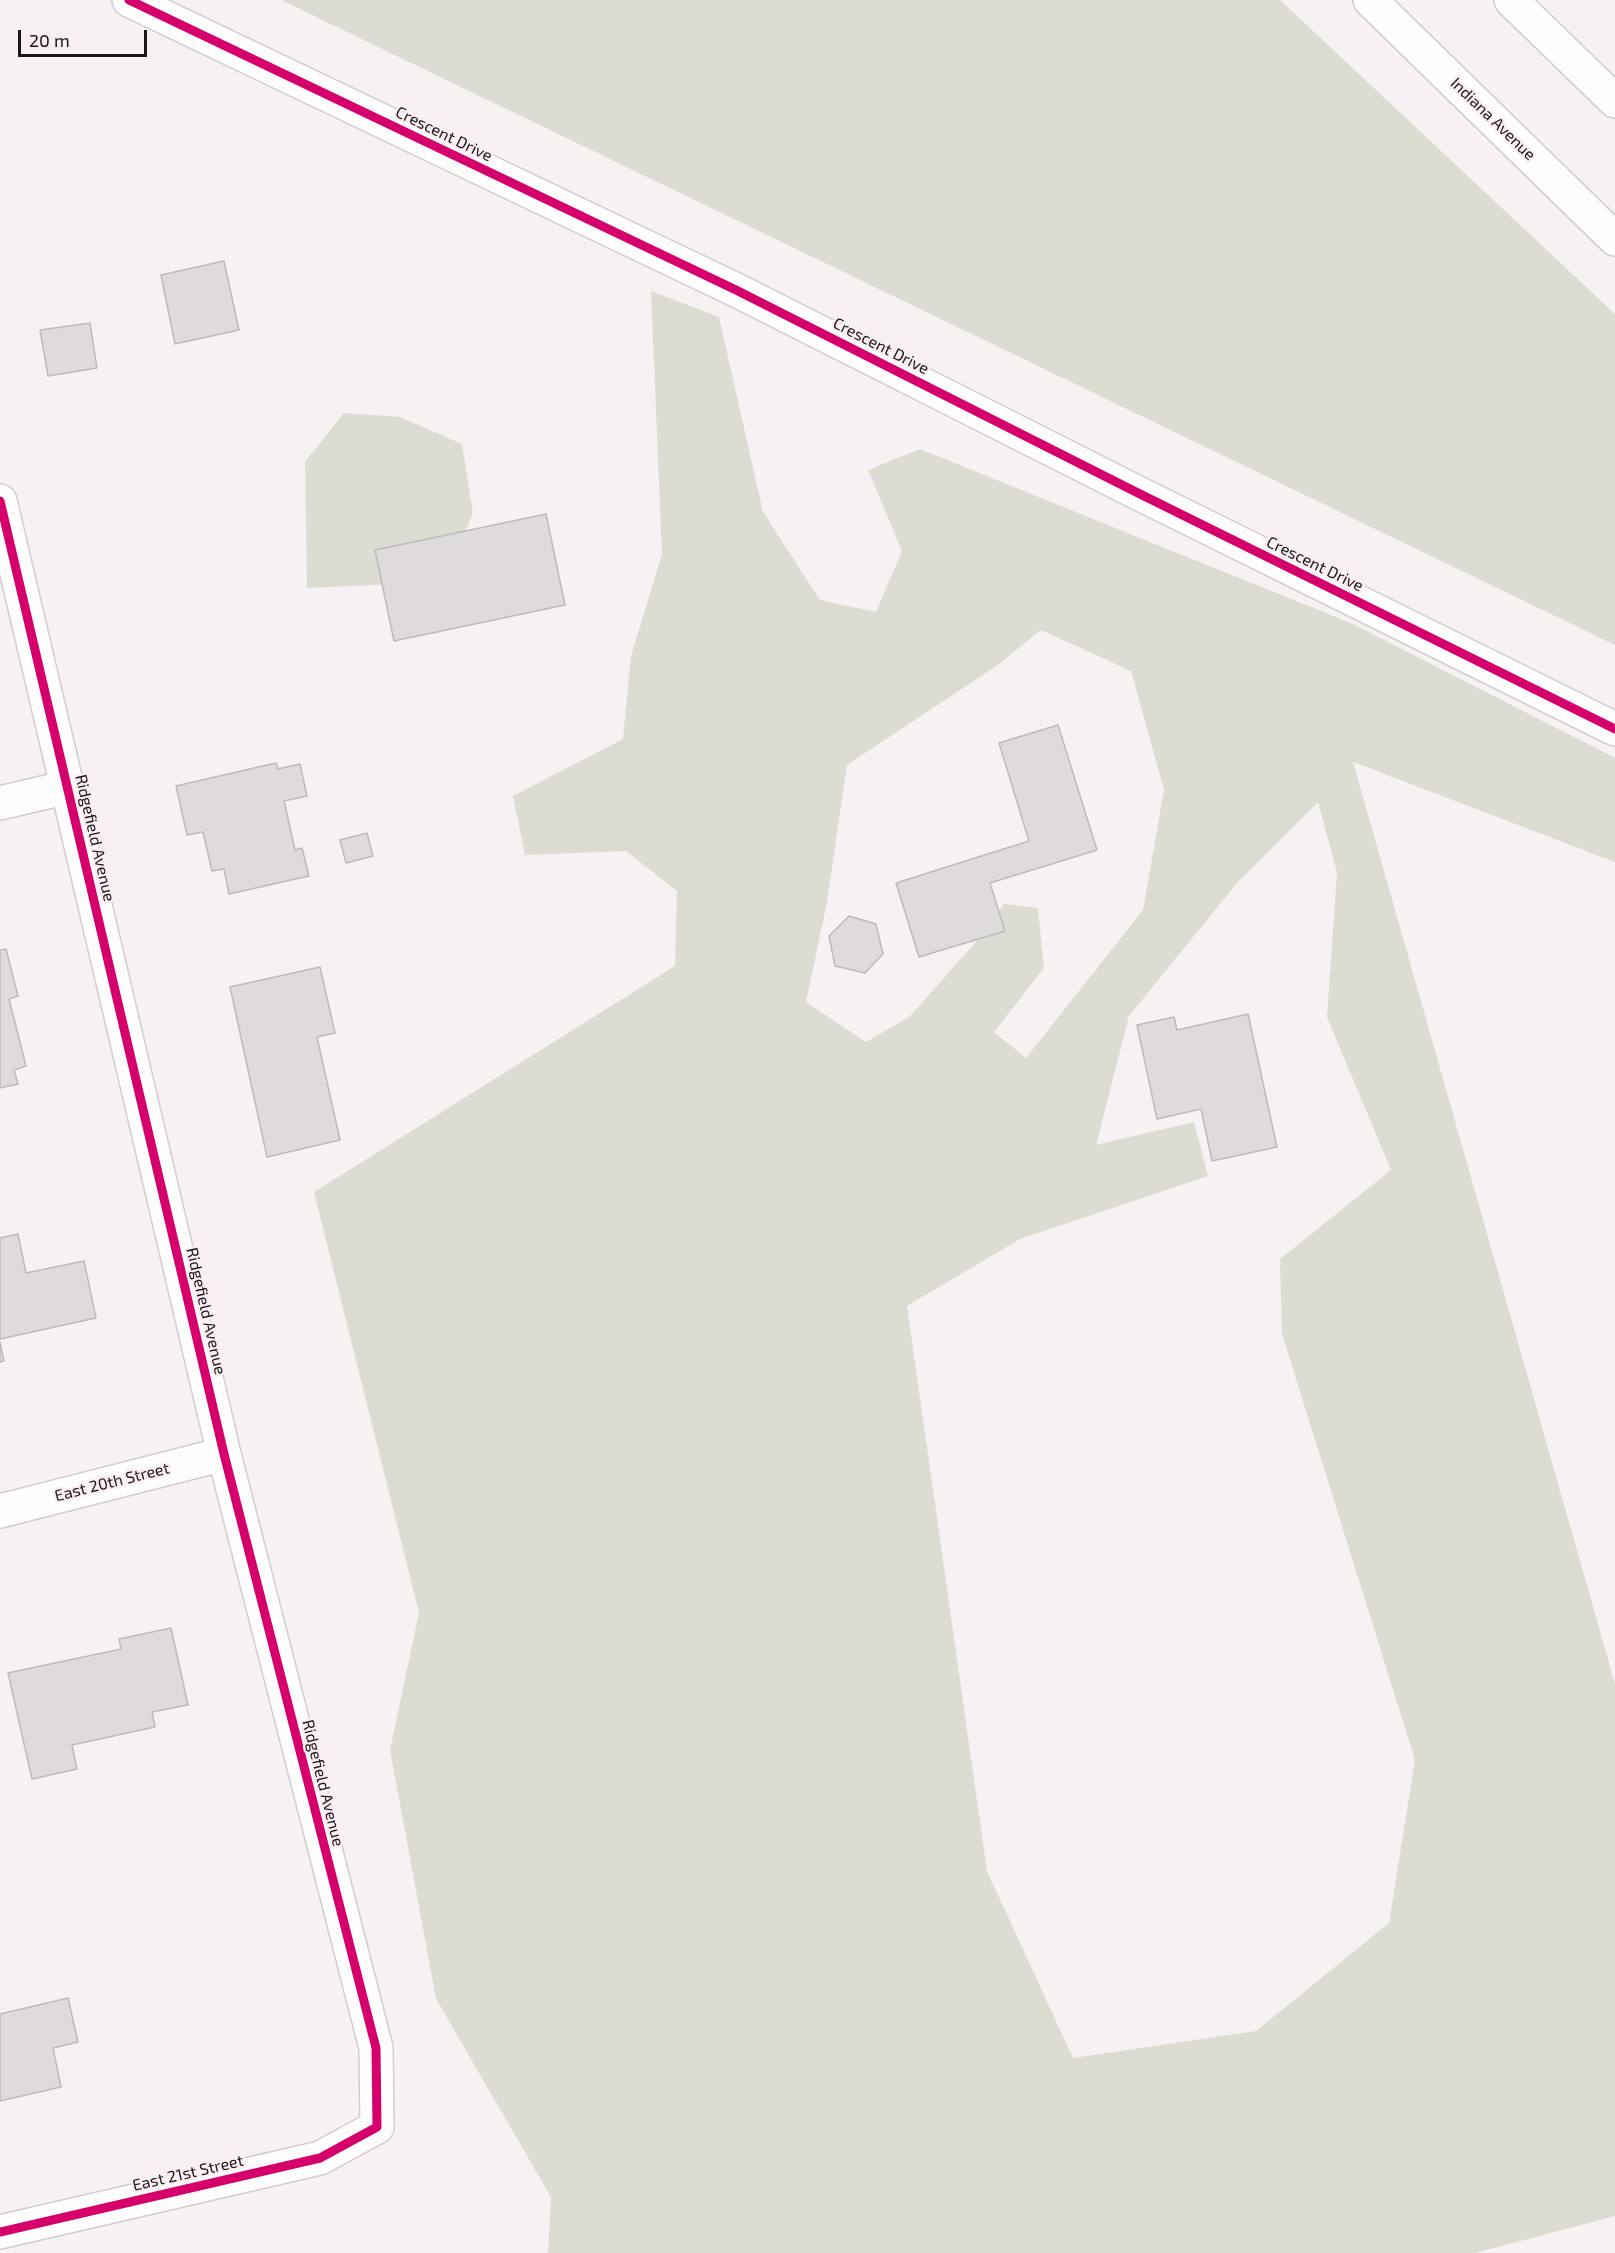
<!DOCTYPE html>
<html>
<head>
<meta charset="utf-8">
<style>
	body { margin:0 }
	#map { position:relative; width:1615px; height:2253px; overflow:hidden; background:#f7f1f4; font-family:"Exo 2",sans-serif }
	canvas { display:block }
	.scale { position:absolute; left:18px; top:30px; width:129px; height:27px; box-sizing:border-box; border:3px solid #1b1719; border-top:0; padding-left:8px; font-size:18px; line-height:21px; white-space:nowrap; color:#1b1719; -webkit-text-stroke:4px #faeef4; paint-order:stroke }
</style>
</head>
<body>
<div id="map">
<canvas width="1615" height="2253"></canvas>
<div class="scale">20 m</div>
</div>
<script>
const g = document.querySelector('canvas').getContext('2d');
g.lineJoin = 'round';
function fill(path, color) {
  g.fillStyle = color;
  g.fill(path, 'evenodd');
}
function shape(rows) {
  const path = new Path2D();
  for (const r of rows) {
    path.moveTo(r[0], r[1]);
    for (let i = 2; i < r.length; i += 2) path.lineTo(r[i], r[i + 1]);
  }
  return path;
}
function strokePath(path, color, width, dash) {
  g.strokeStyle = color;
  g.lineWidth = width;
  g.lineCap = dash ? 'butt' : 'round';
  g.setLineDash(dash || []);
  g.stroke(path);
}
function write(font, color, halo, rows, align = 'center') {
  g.font = font + ' "Exo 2",sans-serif';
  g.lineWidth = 5;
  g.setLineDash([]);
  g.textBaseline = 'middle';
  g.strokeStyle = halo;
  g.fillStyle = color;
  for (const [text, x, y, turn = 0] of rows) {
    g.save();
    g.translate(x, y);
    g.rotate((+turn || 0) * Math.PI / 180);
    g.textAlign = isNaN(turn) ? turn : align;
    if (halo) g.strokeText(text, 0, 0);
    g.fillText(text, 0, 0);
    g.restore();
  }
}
const green = shape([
	[281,0,1280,0,1615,314,1615,645],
	[651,291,719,317,763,512,820,600,876,612,902,551,868,470,920,449,1353,624,1615,758,1615,862,1353,762,1615,1684,1615,2216,1475,2253,548,2253,551,2197,436,1999,390,1750,419,1613,314,1192,675,966,677,891,626,851,525,855,513,796,623,739,631,656,662,554],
	[1041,630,1131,671,1164,790,1143,910,1026,1058,994,1032,1044,968,1038,908,1004,904,975,943,909,1017,866,1042,806,1002,827,902,847,765,995,667],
	[1318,802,1337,872,1327,1017,1391,1170,1280,1259,1282,1334,1415,1760,1389,1923,1256,2031,1073,2058,987,1871,907,1306,1020,1239,1208,1176,1194,1122,1096,1145,1129,1016,1237,883],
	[344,413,400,417,462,444,473,513,444,582,307,588,305,462]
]);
const building = shape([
	[224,261,239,330,175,344,161,275,224,261],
	[90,323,97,368,48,376,40,330,90,323],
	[546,514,565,605,394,641,375,550,546,514],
	[1058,725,1097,850,990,883,1005,931,919,957,896,883,1029,841,999,743,1058,725],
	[276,763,278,769,300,764,307,796,284,801,295,850,302,848,309,876,229,894,224,869,212,871,203,832,187,835,176,786,276,763],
	[367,833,373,856,346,863,340,840,367,833],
	[849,916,876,924,883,954,865,973,835,966,829,936,849,916],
	[6,949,18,996,9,999,26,1066,14,1070,18,1084,0,1088,0,950,6,949],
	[320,967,335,1033,317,1037,340,1140,267,1157,230,987,320,967],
	[1248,1014,1277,1147,1212,1161,1201,1109,1157,1119,1137,1025,1174,1017,1177,1030,1248,1014],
	[18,1234,26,1273,84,1261,96,1318,0,1339,0,1238,18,1234],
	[0,1342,4,1361,0,1362,0,1342],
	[171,1628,188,1705,152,1712,155,1727,72,1745,77,1769,32,1779,8,1673,121,1649,119,1639,171,1628],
	[68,1998,78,2042,53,2048,61,2087,0,2101,0,2014,68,1998]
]);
const minor = shape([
	[129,0,736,290,1138,493,1615,729],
	[0,501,224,1454,376,2048,377,2127,320,2158,0,2232],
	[0,803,68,787],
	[0,1511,224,1454]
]);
const major = shape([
	[1370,0,1615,239],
	[1511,0,1615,101]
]);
const cycleway = shape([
	[129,0,736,290,1138,493,1615,729],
	[0,501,224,1454,376,2048,377,2127,320,2158,0,2232]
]);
const streetNames = [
	["Indiana Avenue",1493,119,44],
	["Crescent Drive",444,134,26],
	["Crescent Drive",881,346,27],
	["Crescent Drive",1315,564,26],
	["Ridgefield Avenue",95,838,77],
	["Ridgefield Avenue",206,1311,77],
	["East 20th Street",112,1482,-14],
	["Ridgefield Avenue",323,1783,76],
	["East 21st Street",188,2173,-13]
];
fill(green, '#dddcd2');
fill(building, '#dfdadc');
strokePath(building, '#bebabc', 1.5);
strokePath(minor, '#d1ccce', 36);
strokePath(major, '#d1ccce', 36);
strokePath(minor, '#fefdfd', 33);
strokePath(major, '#fefdfd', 33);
strokePath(cycleway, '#d6006c', 9);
write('16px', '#1b1719', '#faeef4', streetNames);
</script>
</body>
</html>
